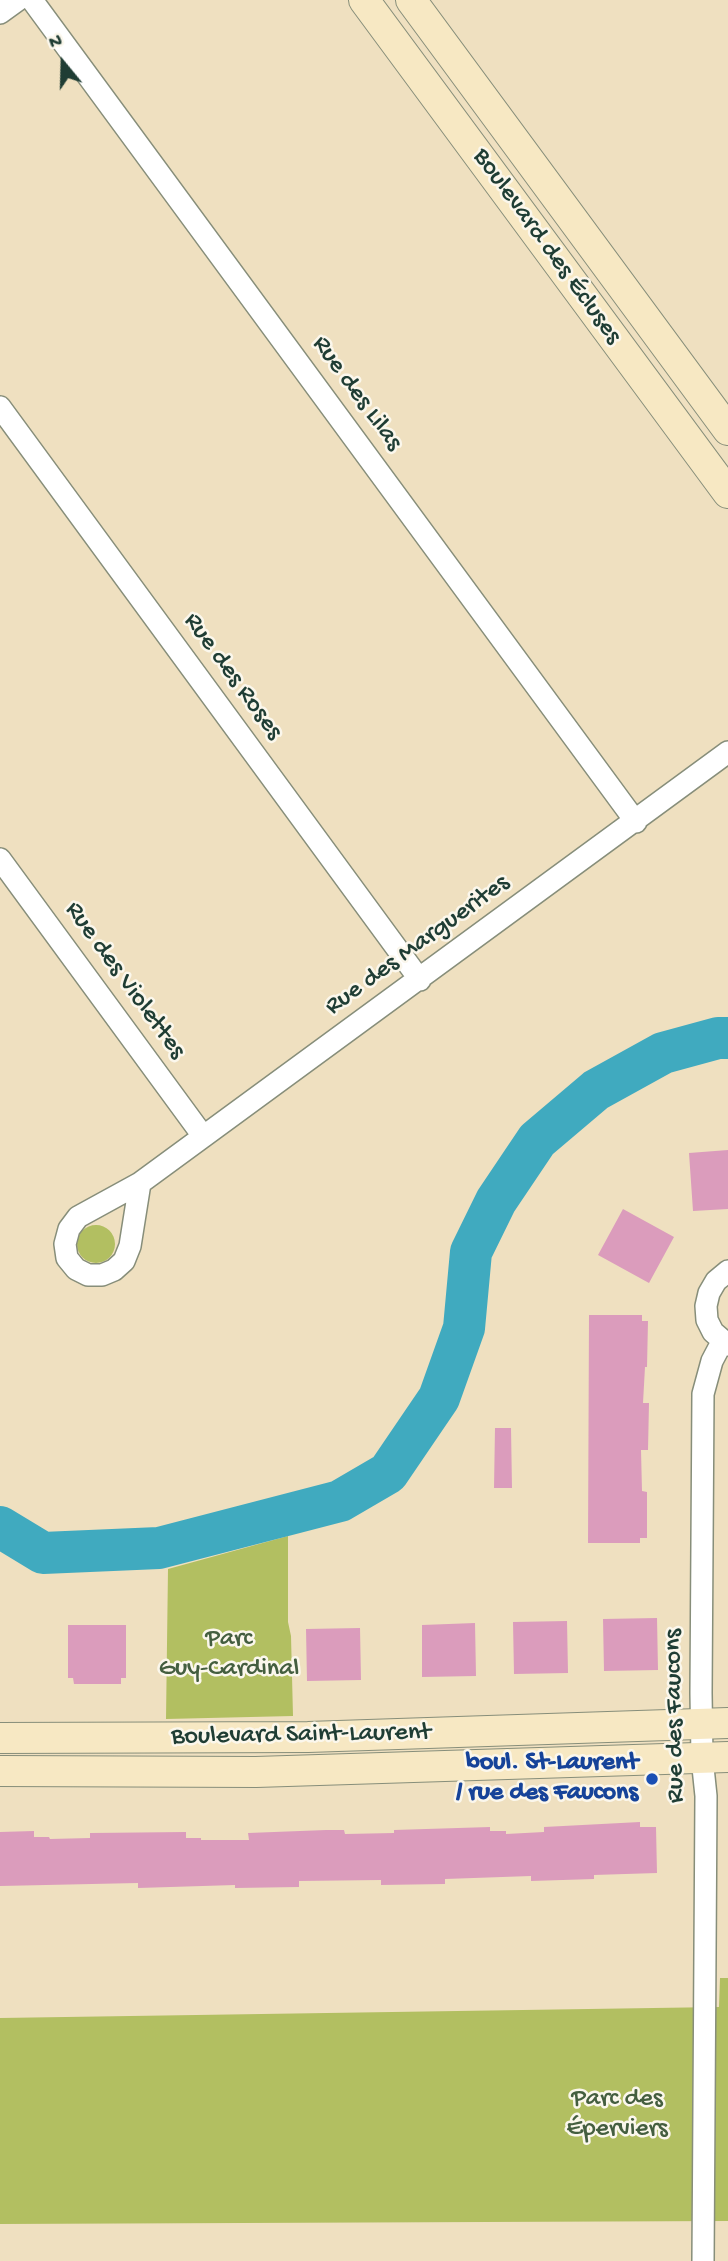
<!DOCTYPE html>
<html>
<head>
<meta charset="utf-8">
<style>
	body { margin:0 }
	#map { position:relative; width:728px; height:2261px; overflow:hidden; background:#efe0c0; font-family:"Gochi Hand",sans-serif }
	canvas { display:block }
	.north { position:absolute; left:28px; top:28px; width:70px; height:70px; -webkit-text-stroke:5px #fbf7ec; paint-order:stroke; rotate:341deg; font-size:19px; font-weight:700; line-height:28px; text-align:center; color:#1f3d34 }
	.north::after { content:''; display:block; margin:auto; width:24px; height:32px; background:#1f3d34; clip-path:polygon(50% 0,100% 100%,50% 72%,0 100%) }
</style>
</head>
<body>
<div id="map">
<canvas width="728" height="2261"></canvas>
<div class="north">N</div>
</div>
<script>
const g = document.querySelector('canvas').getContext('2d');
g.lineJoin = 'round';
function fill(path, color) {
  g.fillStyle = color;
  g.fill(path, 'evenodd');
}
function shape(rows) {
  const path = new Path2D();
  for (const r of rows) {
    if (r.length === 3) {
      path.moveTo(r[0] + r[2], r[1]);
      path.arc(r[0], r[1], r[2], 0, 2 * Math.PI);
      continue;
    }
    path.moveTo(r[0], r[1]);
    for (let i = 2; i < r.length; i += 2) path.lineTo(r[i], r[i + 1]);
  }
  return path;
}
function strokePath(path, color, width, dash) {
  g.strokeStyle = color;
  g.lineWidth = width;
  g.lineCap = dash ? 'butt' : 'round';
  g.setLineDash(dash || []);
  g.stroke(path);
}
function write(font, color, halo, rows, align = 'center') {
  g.font = font + ' "Gochi Hand",sans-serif';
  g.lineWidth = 5;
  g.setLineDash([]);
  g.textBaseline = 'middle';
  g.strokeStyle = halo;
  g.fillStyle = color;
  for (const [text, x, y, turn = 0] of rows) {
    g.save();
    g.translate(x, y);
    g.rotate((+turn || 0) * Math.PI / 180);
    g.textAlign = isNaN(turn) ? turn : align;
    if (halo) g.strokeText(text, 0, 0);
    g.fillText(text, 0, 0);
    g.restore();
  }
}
const green = shape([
	[96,1244,19],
	[288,1536,288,1622,291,1636,293,1716,166,1719,168,1569],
	[720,1978,728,1978,728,2221,0,2224,0,2018,719,2007]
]);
const river = shape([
	[0,1527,43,1553,159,1548,340,1501,388,1473,439,1398,464,1328,471,1252,496,1201,537,1140,596,1090,663,1053,718,1038,728,1038]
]);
const building = shape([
	[728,1150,728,1209,693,1211,689,1153],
	[623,1209,674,1237,649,1283,598,1255],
	[589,1315,642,1315,642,1321,648,1321,647,1367,645,1367,643,1403,649,1403,648,1450,641,1450,642,1491,647,1492,647,1538,640,1538,640,1543,588,1543],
	[495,1428,511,1428,512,1488,494,1488],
	[657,1618,658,1670,604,1671,603,1619],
	[567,1621,568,1673,514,1674,513,1622],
	[475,1623,476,1676,422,1677,422,1625],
	[68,1625,126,1625,126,1678,121,1678,121,1684,74,1684,73,1678,68,1678],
	[360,1628,361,1680,307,1681,306,1629],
	[640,1822,640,1827,656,1827,657,1873,594,1875,594,1879,531,1881,531,1876,445,1879,445,1884,381,1885,381,1880,299,1881,299,1887,235,1888,235,1885,138,1888,138,1883,0,1886,0,1832,34,1831,34,1837,49,1837,50,1839,90,1838,90,1833,186,1832,186,1838,201,1838,201,1840,249,1840,248,1833,326,1830,344,1830,345,1834,394,1833,394,1830,490,1827,490,1831,506,1831,506,1834,544,1832,544,1827]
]);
const street = shape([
	[32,0,636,822],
	[0,13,18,0],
	[0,407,420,980],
	[0,859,203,1136],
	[140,1183,728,752],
	[140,1183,130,1246,124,1261,114,1270,102,1275,88,1275,76,1269,67,1258,65,1244,69,1229,78,1217,140,1183],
	[728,1271,716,1281,709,1293,706,1306,707,1320,713,1332,728,1345],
	[703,2261,706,1796,702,1758,701,1693,703,1394,712,1361,722,1342]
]);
const secondary = shape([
	[364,0,728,493],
	[411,0,728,430],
	[0,1738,308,1737,728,1723],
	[0,1771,256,1772,728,1757]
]);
const markers = [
	[652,1779,7,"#1a4fb4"]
];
const streetNames = [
	["Boulevard des Écluses",546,247,54],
	["Rue des Lilas",356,394,54],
	["Rue des Roses",232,677,54],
	["Rue des Marguerites",418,946,-36],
	["Rue des Violettes",124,981,54],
	["Rue des Faucons",676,1716,-91],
	["Boulevard Saint-Laurent",301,1736,-1]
];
const parkNames = [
	["Parc",229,1640],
	["Guy-Cardinal",229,1670],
	["Parc des",617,2100],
	["Éperviers",617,2130]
];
const transitNames = [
	["boul. St-Laurent",638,1764],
	["/ rue des Faucons",638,1794]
];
fill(green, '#b2bf61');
strokePath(river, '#40aabf', 42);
fill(building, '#db9cbc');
strokePath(street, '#878e7a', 24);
strokePath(secondary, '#878e7a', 32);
strokePath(street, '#fff', 21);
strokePath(secondary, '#f7e8c3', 30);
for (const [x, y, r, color] of markers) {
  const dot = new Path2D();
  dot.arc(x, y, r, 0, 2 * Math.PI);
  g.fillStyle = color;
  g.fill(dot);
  strokePath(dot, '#fbf7ec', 2.5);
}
write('26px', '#1f3d34', '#fbf7ec', streetNames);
write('26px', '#445e3f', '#fbf7ec', parkNames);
write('bold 26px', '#164399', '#fbf7ec', transitNames, 'right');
</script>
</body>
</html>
